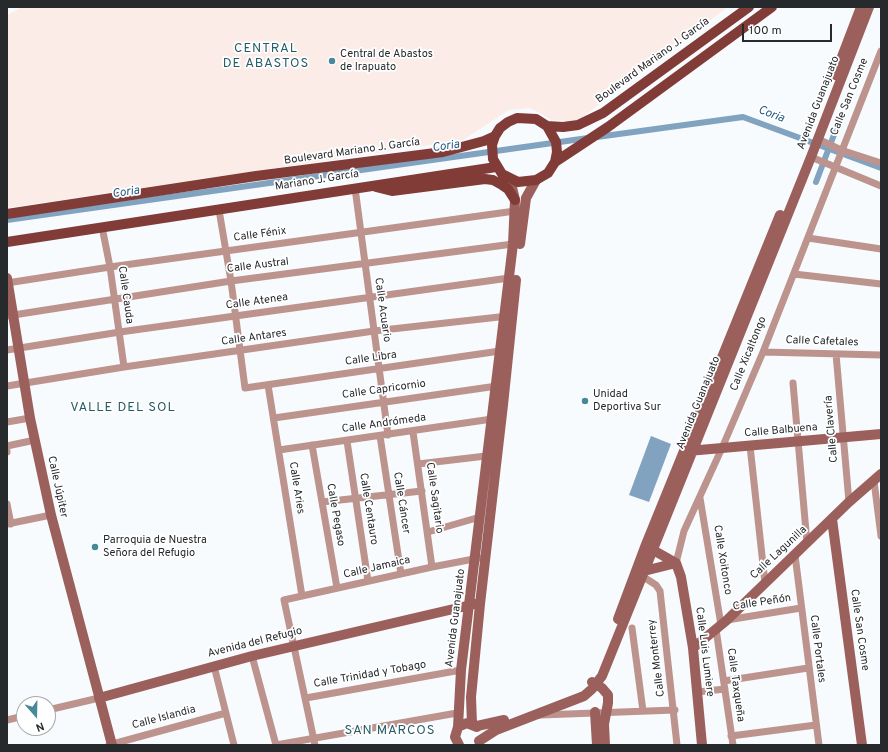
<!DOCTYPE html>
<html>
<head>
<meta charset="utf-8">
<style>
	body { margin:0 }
	#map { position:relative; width:888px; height:752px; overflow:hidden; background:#f7fbfe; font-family:Overpass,sans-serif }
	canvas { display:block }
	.frame { position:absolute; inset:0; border:8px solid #262a2d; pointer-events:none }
	.north { position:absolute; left:16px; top:696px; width:40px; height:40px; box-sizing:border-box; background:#fff; border:1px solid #a8aaab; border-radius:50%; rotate:160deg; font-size:11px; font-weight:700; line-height:16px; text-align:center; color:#262a2d }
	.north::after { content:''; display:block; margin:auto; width:14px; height:18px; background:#468999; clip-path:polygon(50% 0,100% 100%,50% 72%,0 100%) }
	.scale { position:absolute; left:742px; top:24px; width:90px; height:18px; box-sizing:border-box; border:2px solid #262a2d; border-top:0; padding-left:5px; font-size:12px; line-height:14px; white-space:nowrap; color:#262a2d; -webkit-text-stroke:3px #fff; paint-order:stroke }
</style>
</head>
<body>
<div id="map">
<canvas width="888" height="752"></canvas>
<div class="frame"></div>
<div class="north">N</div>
<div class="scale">100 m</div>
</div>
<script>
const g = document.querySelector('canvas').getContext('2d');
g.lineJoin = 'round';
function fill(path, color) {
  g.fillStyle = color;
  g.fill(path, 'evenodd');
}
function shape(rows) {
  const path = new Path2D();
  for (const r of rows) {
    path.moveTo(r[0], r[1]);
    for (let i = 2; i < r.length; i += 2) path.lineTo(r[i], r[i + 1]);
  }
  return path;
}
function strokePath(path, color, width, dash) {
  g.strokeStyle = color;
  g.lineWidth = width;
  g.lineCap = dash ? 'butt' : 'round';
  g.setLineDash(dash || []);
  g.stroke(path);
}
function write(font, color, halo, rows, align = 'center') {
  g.font = font + ' Overpass,sans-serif';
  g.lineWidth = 3.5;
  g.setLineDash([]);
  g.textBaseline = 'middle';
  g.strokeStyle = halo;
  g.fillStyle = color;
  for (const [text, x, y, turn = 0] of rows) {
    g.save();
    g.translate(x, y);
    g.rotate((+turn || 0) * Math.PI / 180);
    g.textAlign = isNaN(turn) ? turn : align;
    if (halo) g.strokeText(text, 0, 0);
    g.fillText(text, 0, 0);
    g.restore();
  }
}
const commercial = shape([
	[22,7,728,7,580,119,568,121,552,120,530,108,509,110,463,140,7,208,7,15]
]);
const water = shape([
	[651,436,671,444,649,502,629,495]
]);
const canal = shape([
	[597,137,743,117,881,168],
	[816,182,840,119],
	[7,220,588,138]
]);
const street = shape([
	[818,139,841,150,881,163],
	[811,157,881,186],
	[355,188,388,435],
	[219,210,231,281,245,388,500,351],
	[102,227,110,267,124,367],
	[808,238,881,249],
	[794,274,881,284],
	[7,283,110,267,515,211],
	[7,316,231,281,513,244],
	[7,350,120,332,509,278],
	[763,352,881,355],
	[836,354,849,502],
	[793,383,807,543],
	[268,385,302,596],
	[7,386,124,367,374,331,508,316],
	[274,418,497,386],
	[7,422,30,418],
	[413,432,432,567],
	[380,436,401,574],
	[347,441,368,581],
	[312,445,337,588],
	[7,446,35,440],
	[750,446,765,583],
	[279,450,492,419],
	[7,451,7,452],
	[418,464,486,456],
	[874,481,881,536],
	[700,498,721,625],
	[322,502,422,491],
	[7,504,11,524],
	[7,524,51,515],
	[428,532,480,517],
	[795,555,819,745],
	[676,563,684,531,722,448,763,352,881,51],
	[642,576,656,585,660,591,677,745],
	[727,620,801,608],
	[632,628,643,711],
	[716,629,733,745],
	[252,656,276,745],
	[214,666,234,745],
	[724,681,808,668],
	[698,692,725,689],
	[306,698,461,670],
	[48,710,99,698],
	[541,715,675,710],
	[7,720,24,716],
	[731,736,816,725],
	[109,745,226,713],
	[276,745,457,713],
	[315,745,284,600,432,567,479,558]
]);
const secondary = shape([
	[835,75,861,7],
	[520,244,526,198,536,180],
	[7,278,30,418,51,515,112,745],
	[688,451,881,434],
	[832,519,862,745],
	[653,550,676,563,681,577,693,648,702,745],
	[644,571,676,563],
	[618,619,645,547,780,215],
	[693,648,727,620,849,502,881,474],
	[592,682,602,688,608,695,608,703,604,724,605,745],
	[99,698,252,656,475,604],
	[595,712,597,745],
	[472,724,471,697,480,604,503,405,516,280],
	[477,726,504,720],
	[458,727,461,670,513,244,515,200,510,179],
	[479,741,496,730,584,696,592,689,602,676,811,157,869,7],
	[459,745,455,737,458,727,467,723,477,727]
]);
const primary = shape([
	[547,126,563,127,578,125,603,113,749,7],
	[495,136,492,145,493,159,502,174,518,182,536,180,548,173,555,162,608,127,772,7],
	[376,187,392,191,485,179,493,180,502,185,508,189,515,200],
	[7,214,256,176,443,152,484,141,495,136,500,128,508,122,517,118,536,119,547,126,556,142,557,152,555,162],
	[7,242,496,167]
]);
const markers = [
	[332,61,4,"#468999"],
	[585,401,4,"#468999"],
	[95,547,4,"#468999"]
];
const poiNames = [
	["Central de Abastos",340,55],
	["de Irapuato",340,68],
	["Unidad",593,395],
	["Deportiva Sur",593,408],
	["Parroquia de Nuestra",103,541],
	["Señora del Refugio",103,554]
];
const streetNames = [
	["Boulevard Mariano J. García",653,61,-36],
	["Calle San Cosme",850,97,-68],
	["Avenida Guanajuato",819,103,-69],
	["Boulevard Mariano J. García",352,152,-8],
	["Mariano J. García",317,181,-9],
	["Calle Fénix",260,235,-8],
	["Calle Austral",258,266,-7],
	["Calle Cauda",125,295,82],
	["Calle Atenea",257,302,-8],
	["Calle Acuario",382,310,82],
	["Calle Antares",254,338,-8],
	["Calle Cafetales",822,342,2],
	["Calle Xicaltongo",749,354,-68],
	["Calle Libra",371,359,-8],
	["Calle Capricornio",384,390,-8],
	["Avenida Guanajuato",699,403,-68],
	["Calle Andrómeda",384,424,-8],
	["Calle Clavería",832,429,-95],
	["Calle Balbuena",781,431,-5],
	["Calle Júpiter",57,487,78],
	["Calle Aries",296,488,81],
	["Calle Sagitario",434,498,82],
	["Calle Cáncer",401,503,81],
	["Calle Centauro",368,509,81],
	["Calle Pegaso",335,515,80],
	["Calle Lagunilla",779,553,-43],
	["Calle Xoitonco",722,560,81],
	["Calle Jamaica",377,568,-13],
	["Calle Peñón",762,603,-9],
	["Avenida Guanajuato",456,618,-83],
	["Calle San Cosme",859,630,82],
	["Avenida del Refugio",255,643,-14],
	["Calle Portales",817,649,83],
	["Calle Luis Lumiere",704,652,83],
	["Calle Monterrey",657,658,-97],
	["Calle Trinidad y Tobago",370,675,-10],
	["Calle Taxqueña",735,685,82],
	["Calle Islandia",164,718,-15]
];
const waterNames = [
	["Coria",771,115,21],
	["Coria",446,147,-8],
	["Coria",126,193,-8]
];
const quarterNames = [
	["CENTRAL",266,49],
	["DE ABASTOS",266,64],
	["VALLE DEL SOL",123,408],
	["SAN MARCOS",390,731]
];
fill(commercial, '#fcece8');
fill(water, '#81a3bf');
strokePath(canal, '#81a3bf', 6);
strokePath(street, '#bd938e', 7);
strokePath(secondary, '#9c605c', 10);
strokePath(primary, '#823c38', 10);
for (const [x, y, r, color] of markers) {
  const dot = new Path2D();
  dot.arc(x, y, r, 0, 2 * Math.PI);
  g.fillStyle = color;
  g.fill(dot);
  strokePath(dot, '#fff', 1.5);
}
write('11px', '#262a2d', '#fff', poiNames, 'left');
write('11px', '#262a2d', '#fff', streetNames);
write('italic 12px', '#245b81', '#fff', waterNames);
g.letterSpacing = '1px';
write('13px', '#255c68', '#fff', quarterNames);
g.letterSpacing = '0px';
</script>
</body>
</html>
